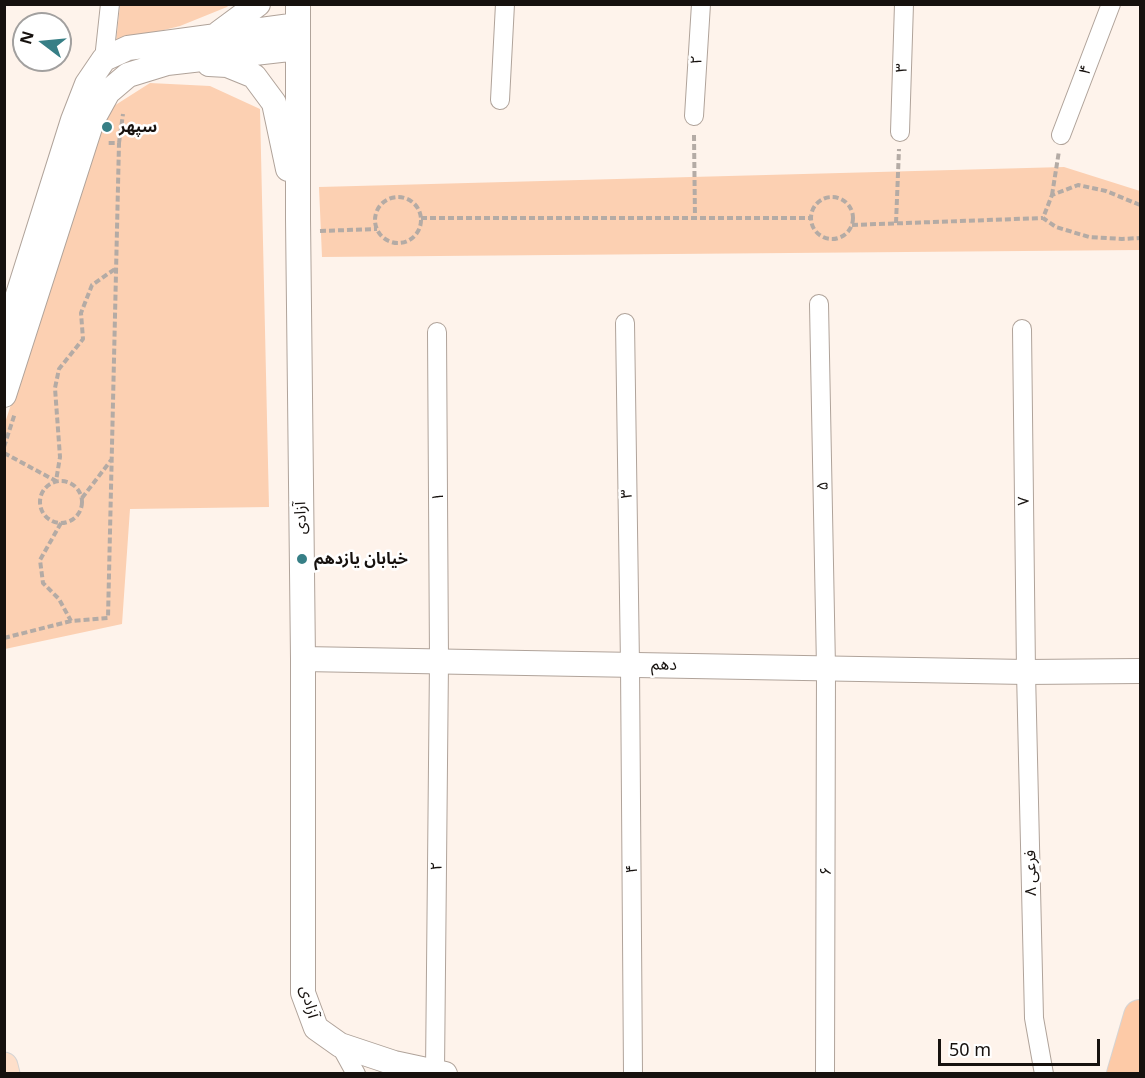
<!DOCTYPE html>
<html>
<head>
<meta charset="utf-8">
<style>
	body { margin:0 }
	#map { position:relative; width:1145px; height:1078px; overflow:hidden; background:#fef3eb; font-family:"Noto Sans",sans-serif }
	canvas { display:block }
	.frame { position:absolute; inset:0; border:6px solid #16110e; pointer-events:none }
	.north { position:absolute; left:12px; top:12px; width:60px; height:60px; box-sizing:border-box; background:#fff; border:2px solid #a2a09f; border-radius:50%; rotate:286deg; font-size:16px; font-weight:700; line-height:24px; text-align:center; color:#16110e }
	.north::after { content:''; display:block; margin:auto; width:21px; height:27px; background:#377f86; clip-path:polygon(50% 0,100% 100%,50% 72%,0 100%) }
	.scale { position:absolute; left:938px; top:1039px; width:162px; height:27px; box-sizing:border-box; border:3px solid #16110e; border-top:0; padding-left:8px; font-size:18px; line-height:21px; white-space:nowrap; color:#16110e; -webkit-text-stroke:4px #fff; paint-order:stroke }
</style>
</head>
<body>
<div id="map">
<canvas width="1145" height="1078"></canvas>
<div class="frame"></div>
<div class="north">N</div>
<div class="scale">50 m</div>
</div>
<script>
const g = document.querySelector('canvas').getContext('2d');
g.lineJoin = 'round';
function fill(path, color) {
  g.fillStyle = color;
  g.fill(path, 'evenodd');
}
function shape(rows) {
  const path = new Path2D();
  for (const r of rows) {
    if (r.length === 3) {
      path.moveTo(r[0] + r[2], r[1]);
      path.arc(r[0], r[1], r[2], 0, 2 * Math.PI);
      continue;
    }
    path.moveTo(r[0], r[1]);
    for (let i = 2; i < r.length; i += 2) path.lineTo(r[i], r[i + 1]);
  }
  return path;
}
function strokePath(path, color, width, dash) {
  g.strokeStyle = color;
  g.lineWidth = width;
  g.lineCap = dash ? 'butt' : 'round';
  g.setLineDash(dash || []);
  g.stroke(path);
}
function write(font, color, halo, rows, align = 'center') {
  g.font = font + ' "Noto Sans","Noto Sans Arabic",sans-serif';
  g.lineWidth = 5;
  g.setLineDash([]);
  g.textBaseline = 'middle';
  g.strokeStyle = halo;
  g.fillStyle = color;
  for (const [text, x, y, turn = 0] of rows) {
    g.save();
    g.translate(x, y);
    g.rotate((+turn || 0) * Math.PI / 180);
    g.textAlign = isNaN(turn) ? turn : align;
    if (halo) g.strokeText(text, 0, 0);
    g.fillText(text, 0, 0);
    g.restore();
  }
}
const green = shape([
	[120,5,229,5,227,7,180,26,116,42],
	[150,83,210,86,260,109,269,507,130,509,122,624,5,649,4,426,106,111],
	[1064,167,1140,191,1140,250,322,257,319,187]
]);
const path = shape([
	[694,135,695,218],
	[119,143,123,114],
	[1052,195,1059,151],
	[398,220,23],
	[832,218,21],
	[1140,205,1106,191,1078,185,1052,195,1043,218,1056,227,1089,237,1122,239,1140,238],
	[421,218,812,218],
	[896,223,899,149],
	[852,225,1043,218],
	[320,231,377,229],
	[4,447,15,413],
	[4,453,56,481,60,457,55,388,59,369,83,339,81,313,92,285,115,269],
	[61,502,21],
	[82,498,112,459],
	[61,523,40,560,43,583,59,599,71,621,108,618,119,143,108,143],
	[4,638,71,621]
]);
const street = shape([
	[104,59,110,4],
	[500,100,505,4],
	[694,116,701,4],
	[900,132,904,4],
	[1061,135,1111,4],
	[819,304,826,668,825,1074],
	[625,323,630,665,633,1074],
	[1022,329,1026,672,1034,1018,1044,1074],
	[340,1045,356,1074],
	[435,1071,439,661,437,332]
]);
const secondary = shape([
	[298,4,298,219,303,659,303,993,316,1028,340,1045,394,1063,445,1074],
	[219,33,258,4],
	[209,64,227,65,254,76,274,103,288,169],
	[4,339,73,120,87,84,104,59,128,48,298,25],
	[4,395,92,121,108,92,128,75,167,63,298,48],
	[303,659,1026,672,1140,671]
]);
const primary = shape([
	[4,1066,6,1074]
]);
const highway = shape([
	[1123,1074,1140,1016]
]);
const markers = [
	[107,127,6,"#377f86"],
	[302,559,6,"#377f86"]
];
const streetNames = [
	["۲",697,60,-87],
	["۳",902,68,-88],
	["۴",1086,70,-69],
	["۵",823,486,-91],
	["۳",627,494,-91],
	["۱",438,497,-90],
	["۷",1024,501,-91],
	["آزادی",301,518,-91],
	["دهم",664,665,1],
	["۲",437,866,-89],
	["۴",632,869,-90],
	["۶",826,871,-90],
	["فرعی ۸",1031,873,-91],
	["آزادی",309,1002,75]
];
const poiNames = [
	["سپهر",119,127],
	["خیابان یازدهم",314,559]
];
fill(green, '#fcd0b2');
strokePath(street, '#b0a39a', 20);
strokePath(secondary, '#b0a39a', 26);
strokePath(primary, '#d5d4d4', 29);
strokePath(highway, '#d5d4d4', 34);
strokePath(path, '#b4aba5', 4, [6, 3]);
strokePath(street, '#fff', 18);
strokePath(secondary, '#fff', 24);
strokePath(primary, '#fedfca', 27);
strokePath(highway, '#fdcaa7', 32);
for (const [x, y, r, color] of markers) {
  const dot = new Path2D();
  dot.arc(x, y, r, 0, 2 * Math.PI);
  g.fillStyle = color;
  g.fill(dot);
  strokePath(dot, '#fff', 2);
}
write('16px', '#16110e', '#fff', streetNames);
write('bold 16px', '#16110e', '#fff', poiNames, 'left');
</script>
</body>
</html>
